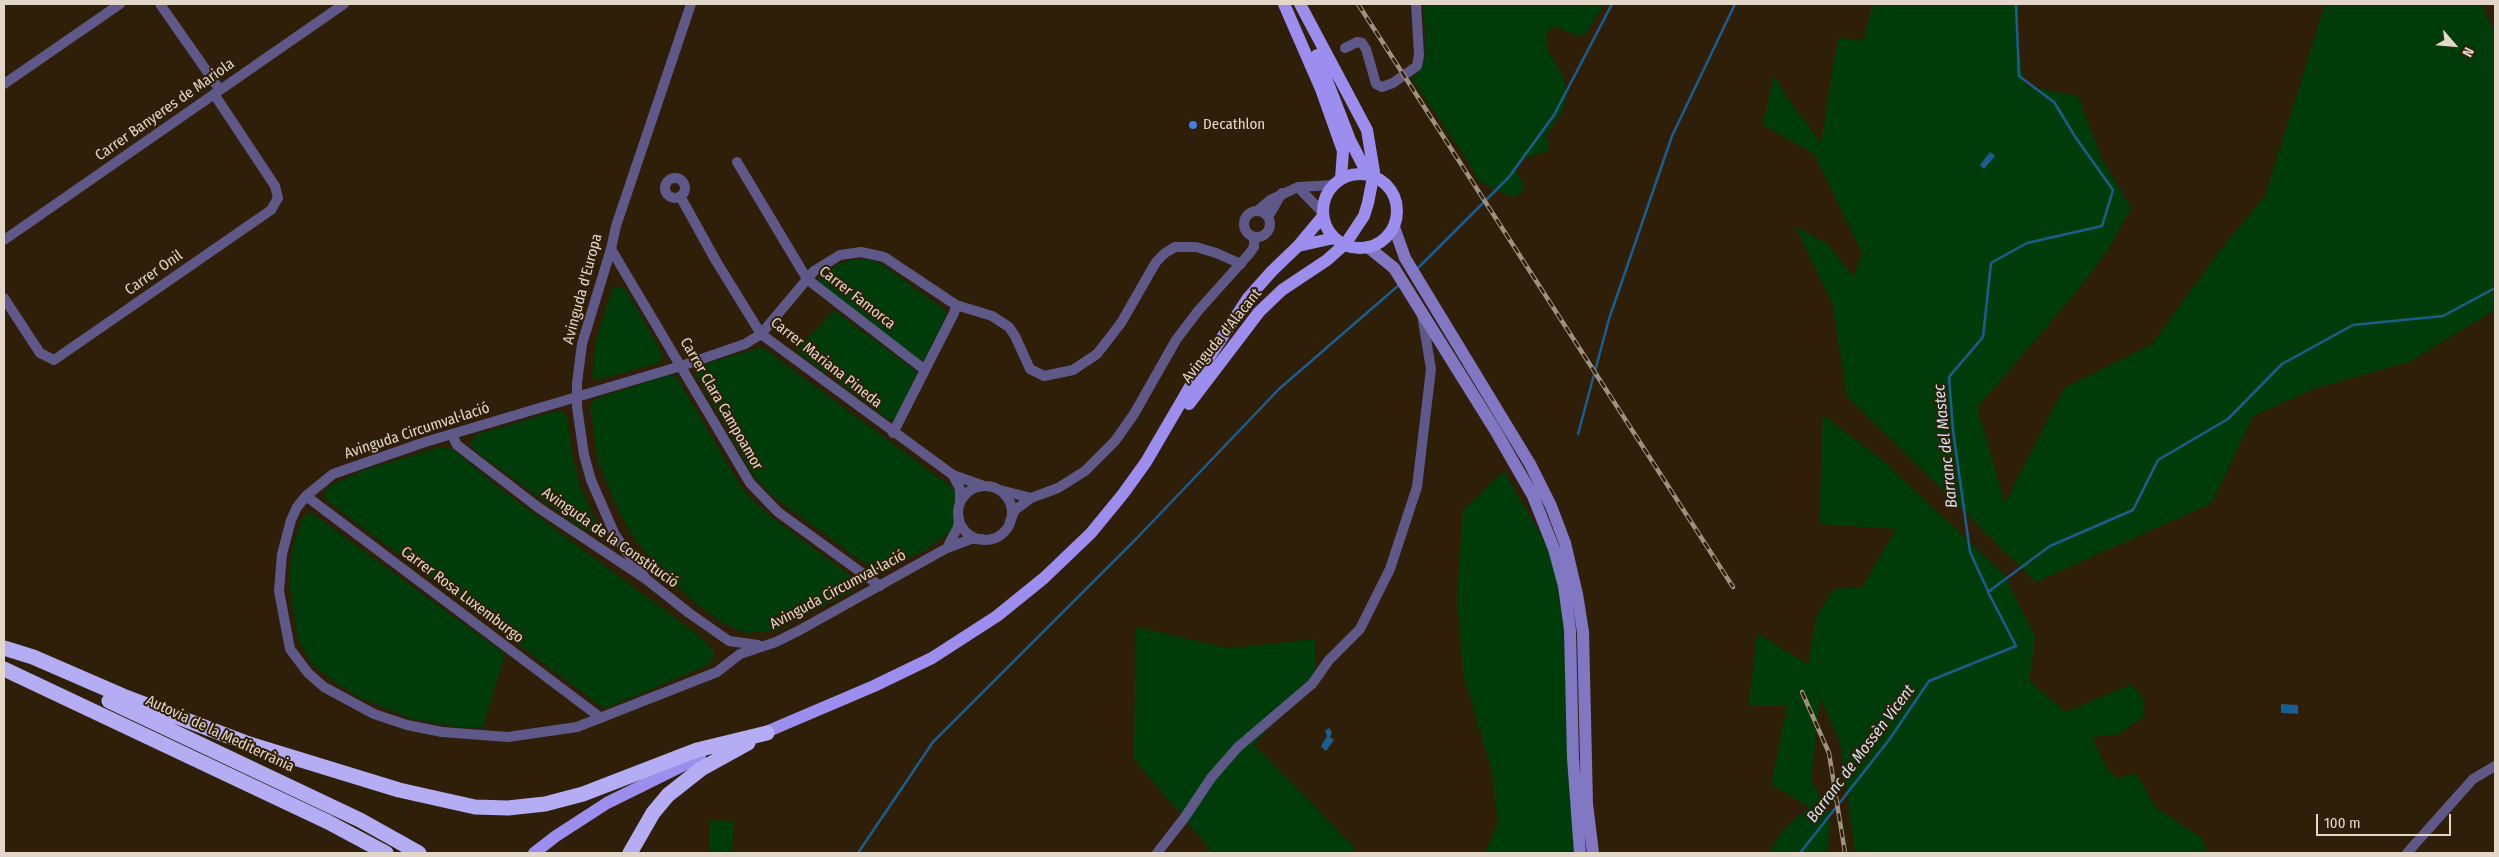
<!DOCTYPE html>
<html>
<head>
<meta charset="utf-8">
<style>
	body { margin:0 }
	#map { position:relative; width:2499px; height:857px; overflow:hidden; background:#2f1e08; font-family:"Fira Sans Condensed",sans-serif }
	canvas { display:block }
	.frame { position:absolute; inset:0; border:5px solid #e3d7ca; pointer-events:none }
	.north { position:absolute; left:2429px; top:20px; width:50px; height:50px; -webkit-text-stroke:4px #2f1e08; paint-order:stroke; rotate:117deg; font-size:14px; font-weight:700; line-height:20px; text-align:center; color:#e3d7ca }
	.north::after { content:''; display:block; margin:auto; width:18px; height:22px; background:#e3d7ca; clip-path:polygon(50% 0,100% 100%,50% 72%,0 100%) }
	.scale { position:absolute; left:2316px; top:814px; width:135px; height:22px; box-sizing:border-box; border:2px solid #e3d7ca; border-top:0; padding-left:6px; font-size:15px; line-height:18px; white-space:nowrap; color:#e3d7ca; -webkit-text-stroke:4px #2f1e08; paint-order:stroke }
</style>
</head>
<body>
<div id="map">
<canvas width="2499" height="857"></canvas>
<div class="frame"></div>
<div class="north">N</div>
<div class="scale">100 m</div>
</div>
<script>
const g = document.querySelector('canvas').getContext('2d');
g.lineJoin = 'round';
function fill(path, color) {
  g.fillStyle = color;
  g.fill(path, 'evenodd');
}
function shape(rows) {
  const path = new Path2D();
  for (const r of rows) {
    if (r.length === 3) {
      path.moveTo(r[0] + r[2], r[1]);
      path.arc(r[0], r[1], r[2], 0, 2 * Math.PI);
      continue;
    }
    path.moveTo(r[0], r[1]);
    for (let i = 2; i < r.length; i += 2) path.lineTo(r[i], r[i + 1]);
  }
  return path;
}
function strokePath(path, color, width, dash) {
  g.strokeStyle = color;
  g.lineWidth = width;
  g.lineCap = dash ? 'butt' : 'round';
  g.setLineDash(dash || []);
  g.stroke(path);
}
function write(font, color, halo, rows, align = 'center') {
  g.font = font + ' "Fira Sans Condensed",sans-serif';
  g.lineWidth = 4;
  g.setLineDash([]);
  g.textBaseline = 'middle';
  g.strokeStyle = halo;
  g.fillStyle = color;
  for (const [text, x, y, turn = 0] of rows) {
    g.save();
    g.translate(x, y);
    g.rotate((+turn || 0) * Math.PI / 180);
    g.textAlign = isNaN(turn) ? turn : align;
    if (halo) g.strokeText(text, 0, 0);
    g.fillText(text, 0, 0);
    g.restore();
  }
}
const green = shape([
	[1423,4,1602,4,1601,10,1585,34,1579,36,1554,26,1546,34,1547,49,1564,78,1567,95,1563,110,1545,137,1549,143,1547,151,1525,158,1518,167,1518,174,1524,186,1521,193,1512,197,1479,181,1466,158,1412,79,1424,63,1426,44],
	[1873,4,2019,4,2017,38,2025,86,2078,96,2101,157,2131,208,2109,248,2078,290,1977,408,2005,503,2064,388,2152,344,2221,249,2265,196,2325,4,2482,4,2495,34,2495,310,2409,362,2316,388,2253,416,2212,503,2036,582,1847,396,1832,303,1795,226,1829,245,1853,277,1862,253,1814,154,1763,125,1774,75,1786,96,1821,143,1838,37,1863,41],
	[856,259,871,260,883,265,945,310,946,316,925,359,921,360,819,284,819,279,840,263],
	[622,287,626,290,662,353,662,358,659,363,596,380,592,376,596,341,611,292,614,288],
	[834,310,917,372,896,419,889,420,836,381,838,378,829,371,826,374,796,351],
	[762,347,949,485,955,491,955,496,954,525,951,531,925,550,879,574,770,494,751,472,694,371,701,365],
	[669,375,677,378,743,490,770,516,854,578,856,584,854,590,775,631,745,633,723,623,695,603,657,567,634,538,616,506,598,461,590,406,595,399],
	[556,411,563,412,567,417,571,449,580,486,596,522,594,528,590,531,582,529,474,450,470,444,475,435],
	[1823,415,1881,459,2003,573,2035,637,2029,681,2066,712,2132,684,2144,700,2144,716,2119,734,2092,737,2104,764,2117,779,2136,773,2155,807,2202,838,2207,853,1855,853,1840,743,1820,697,1811,781,1830,812,1828,853,1769,853,1782,831,1809,807,1771,784,1787,706,1749,706,1757,633,1808,664,1817,615,1834,589,1862,587,1896,529,1819,524],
	[441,447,452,449,502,490,693,631,712,648,714,656,710,664,607,708,603,708,326,500,326,491,330,486,364,470],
	[1504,471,1560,568,1580,853,1485,853,1498,822,1492,771,1464,678,1457,598,1463,510],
	[312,513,505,654,483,727,456,727,410,718,363,699,337,684,312,664,298,640,289,582,292,550,301,520,305,515],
	[1136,627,1229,648,1315,639,1316,678,1254,744,1355,848,1351,853,1210,853,1205,843,1134,759],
	[710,820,734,821,732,853,709,853]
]);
const water = shape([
	[1990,152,1995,156,1984,169,1980,165],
	[2281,704,2298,705,2298,714,2281,713],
	[1329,728,1332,732,1330,737,1334,740,1326,751,1321,746,1327,736,1325,731]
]);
const stream = shape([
	[1416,270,1509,177,1554,115,1612,4],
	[1578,434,1609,319,1672,136,1735,4],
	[1988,591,1970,552,1953,430,1949,377,1983,337,1991,263,2027,243,2102,226,2113,190,2076,138,2054,102,2019,76,2016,4],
	[858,853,933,742,1137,538,1279,389,1399,285],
	[1800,853,1889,740,1929,681,2016,646,1988,592,2050,546,2133,510,2158,460,2228,419,2282,364,2353,325,2443,316,2495,288]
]);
const street = shape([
	[160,4,220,90],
	[1345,48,1357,42,1362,43,1366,49,1376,84,1382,87,1393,83,1417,66,1419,55,1416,4],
	[4,84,120,4],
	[737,162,807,279,925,370],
	[675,188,10],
	[1298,187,1323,213],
	[680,196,716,261,761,334,953,475],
	[1257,211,1270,200,1298,187,1334,185],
	[1257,224,13],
	[1268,217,1282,193],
	[4,240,344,4],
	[611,249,750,483,778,512,880,586],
	[4,298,40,353,54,360,271,210,278,198,275,186,214,94],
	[893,433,954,313,956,305],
	[452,435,457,445,539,508,646,579,689,613,729,641,758,645],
	[985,513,27],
	[1000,490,1031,498],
	[306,496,601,718],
	[960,503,960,489,953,475,984,486],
	[1010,521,1015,510,1031,498,1058,488,1085,471,1115,441,1134,414,1176,340,1198,311,1249,254,1254,247,1254,237],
	[982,539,971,539,947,548,800,630,776,642,740,654,717,672,577,727,508,737,442,732,407,725,374,714,324,687,308,673,290,649,279,591,282,554,291,520,297,507,306,496,333,474,425,442,681,366,745,344,761,334,814,271,840,255,861,252,884,257,956,305,992,316,1009,327,1015,336,1030,369,1044,376,1073,370,1097,354,1121,323,1156,262,1165,253,1175,247,1196,247,1216,253,1241,264],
	[947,548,958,527,959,518],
	[646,579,615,535,591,480,584,455,577,407,577,383,582,344,611,249,616,226,691,4],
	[1157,853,1185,817,1211,778,1238,747,1312,684,1329,660,1360,629,1390,569,1417,487,1431,369,1422,315],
	[2407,853,2473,779,2495,766]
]);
const secondary = shape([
	[1394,227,1405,258,1530,464,1551,506,1565,543,1577,594,1583,632,1587,804,1593,853],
	[1368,247,1394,268,1495,430,1533,496,1554,549,1564,586,1570,630,1573,758,1580,853]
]);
const primary = shape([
	[1284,4,1321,89,1343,151,1341,179],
	[1317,55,1350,140,1368,175],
	[1360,211,37],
	[1298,246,1334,238],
	[1189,404,1259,312,1282,290,1327,260,1346,243,1364,216,1368,203,1374,172,1367,130,1300,4],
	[759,735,874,686,932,658,997,616,1044,578,1091,533,1123,494,1146,462,1191,385,1248,298,1272,271,1298,246,1323,216],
	[534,853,556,836,607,803,700,757]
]);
const highway = shape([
	[4,648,33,657,123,696,249,744,399,790,475,807,508,808,545,804,583,794,697,750,767,733],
	[4,669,328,822,386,853],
	[109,701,360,820,419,853],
	[630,853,653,813,668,795,701,769,748,743]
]);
const rail = shape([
	[1358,4,1733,587],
	[1802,692,1829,753,1845,853]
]);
const markers = [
	[1193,125,5,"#3f7fe0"]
];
const streetNames = [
	["Carrer Banyeres de Mariola",165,110,-35],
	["Carrer Onil",154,273,-35],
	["Avinguda d'Europa",583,289,-75],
	["Carrer Famorca",857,298,38],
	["Avinguda d'Alacant",1222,336,-51],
	["Carrer Mariana Pineda",826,363,38],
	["Carrer Clara Campoamor",721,404,60],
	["Avinguda Circumval·lació",417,431,-18],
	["Avinguda de la Constitució",610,538,35],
	["Avinguda Circumval·lació",838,590,-28],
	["Carrer Rosa Luxemburgo",462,595,37],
	["Autovia de la Mediterrània",220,734,25]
];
const poiNames = [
	["Decathlon",1203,125]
];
const waterNames = [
	["Barranc del Mastec",1946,446,-96],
	["Barranc de Mossèn Vicent",1861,754,-53]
];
fill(green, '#003c09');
fill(water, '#1a5e91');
strokePath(stream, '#1a5e91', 2.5);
strokePath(street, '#5e5988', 10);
strokePath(secondary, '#8177c2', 12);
strokePath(primary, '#9c8eef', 12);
strokePath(highway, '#b4adf3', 15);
strokePath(rail, '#9f9181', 4.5);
strokePath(rail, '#2f1e08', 2.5, [8]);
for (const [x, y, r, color] of markers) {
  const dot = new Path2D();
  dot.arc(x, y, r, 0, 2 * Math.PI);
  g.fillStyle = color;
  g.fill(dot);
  strokePath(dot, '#2f1e08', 2);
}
write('15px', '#e3d7ca', '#2f1e08', streetNames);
write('15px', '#e3d7ca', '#2f1e08', poiNames, 'left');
write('italic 16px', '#d3e4f3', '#2f1e08', waterNames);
</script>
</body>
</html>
